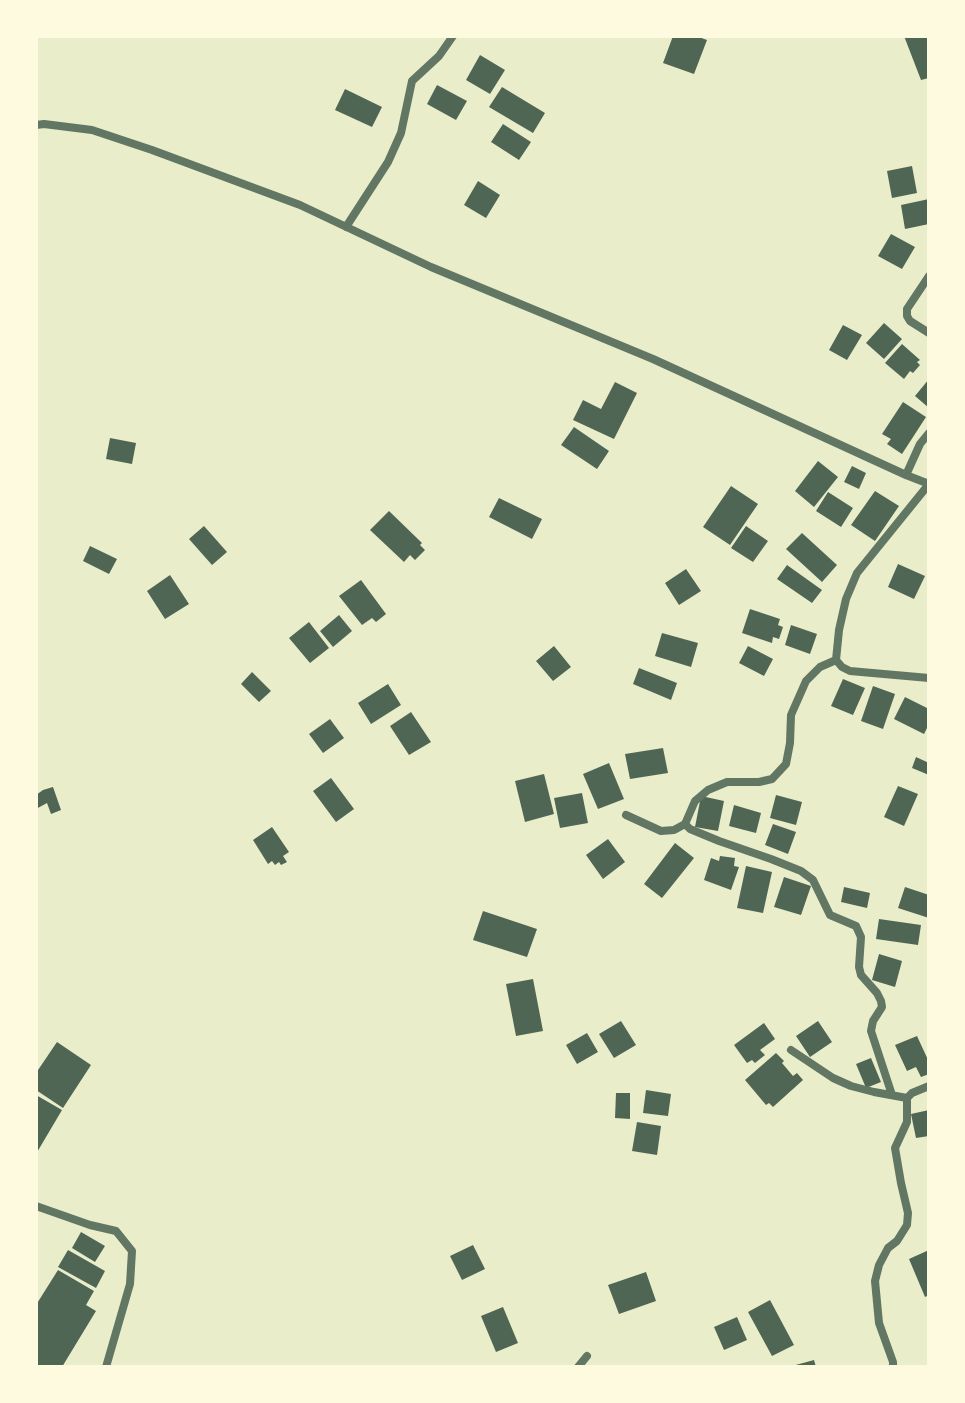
<!DOCTYPE html>
<html>
<head>
<meta charset="utf-8">
<style>
	body { margin:0 }
	#map { position:relative; width:965px; height:1403px; overflow:hidden; background:#e9edc9; font-family:Cabin,sans-serif }
	canvas { display:block }
	.frame { position:absolute; inset:0; border:38px solid #fefae0; pointer-events:none }
</style>
</head>
<body>
<div id="map">
<canvas width="965" height="1403"></canvas>
<div class="frame"></div>
</div>
<script>
const g = document.querySelector('canvas').getContext('2d');
g.lineJoin = 'round';
function fill(path, color) {
  g.fillStyle = color;
  g.fill(path, 'evenodd');
}
function shape(rows) {
  const path = new Path2D();
  for (const r of rows) {
    path.moveTo(r[0], r[1]);
    for (let i = 2; i < r.length; i += 2) path.lineTo(r[i], r[i + 1]);
  }
  return path;
}
function strokePath(path, color, width, dash) {
  g.strokeStyle = color;
  g.lineWidth = width;
  g.lineCap = dash ? 'butt' : 'round';
  g.setLineDash(dash || []);
  g.stroke(path);
}
const building = shape([
	[673,36,696,36,707,40,694,74,663,63],
	[904,36,928,36,929,78,921,80],
	[480,55,505,70,490,94,466,80],
	[437,85,467,101,456,120,427,104],
	[502,87,545,113,533,133,489,107],
	[345,89,382,107,372,127,335,110],
	[503,124,531,142,519,160,491,142],
	[912,166,917,193,892,198,887,171],
	[478,181,500,195,486,218,464,205],
	[929,199,929,224,905,229,901,205],
	[891,234,915,247,902,269,878,256],
	[884,323,902,339,884,359,866,343],
	[843,325,862,335,847,360,829,350],
	[902,344,920,360,917,362,920,365,913,373,910,371,904,379,885,363],
	[929,379,929,408,915,396],
	[615,382,637,393,614,439,573,420,583,400,601,409],
	[903,402,926,417,902,454,887,444,891,439,882,434],
	[574,427,609,451,597,469,561,445],
	[110,438,136,443,132,464,106,459],
	[818,461,838,477,814,507,795,491],
	[852,466,866,473,859,489,844,482],
	[731,486,758,504,730,545,703,527],
	[875,491,899,506,875,541,851,525],
	[828,492,853,508,841,527,816,511],
	[499,498,542,519,532,539,489,517],
	[389,511,422,543,420,545,425,550,415,560,410,555,404,562,370,530],
	[204,526,227,552,212,565,189,539],
	[746,526,768,541,753,562,731,548],
	[802,533,837,565,822,582,786,549],
	[90,546,117,559,109,574,83,561],
	[898,564,925,576,914,599,888,587],
	[787,565,822,590,812,603,777,579],
	[686,569,701,591,679,605,665,583],
	[170,575,189,604,165,619,147,591],
	[361,580,386,614,376,622,372,618,362,625,339,596],
	[750,609,780,619,778,625,783,627,779,639,773,637,772,643,742,633],
	[339,615,352,631,333,647,320,631],
	[309,622,329,648,310,663,289,638],
	[791,625,817,634,810,654,785,645],
	[662,633,698,643,691,667,655,656],
	[554,646,571,667,553,681,536,661],
	[748,646,773,659,764,676,739,663],
	[639,668,677,683,671,700,633,684],
	[252,672,271,691,259,702,241,684],
	[843,679,865,688,853,715,831,706],
	[388,684,401,705,371,724,358,703],
	[873,686,895,694,883,729,861,721],
	[905,697,929,709,929,724,924,734,894,719],
	[411,712,431,742,409,755,390,726],
	[330,719,344,738,323,753,309,734],
	[663,748,668,773,630,779,625,754],
	[916,757,929,763,929,775,912,768],
	[609,763,624,799,598,809,583,774],
	[544,774,554,814,525,822,515,781],
	[331,778,354,809,336,822,313,791],
	[898,786,918,794,904,826,884,817],
	[53,787,61,810,51,814,47,803,36,809,36,795,43,790],
	[582,793,588,823,560,828,554,798],
	[776,795,802,802,796,825,770,818],
	[701,796,724,801,718,831,695,827],
	[734,805,761,813,756,833,729,826],
	[773,824,796,832,788,854,765,845],
	[272,827,289,852,283,856,287,862,281,865,279,862,275,865,272,861,268,864,253,840],
	[608,839,625,862,603,879,586,855],
	[675,843,694,858,662,898,644,884],
	[720,856,735,858,734,866,739,867,731,890,704,880,711,858,719,861],
	[746,866,772,872,763,913,737,908],
	[784,877,811,886,801,915,774,907],
	[844,887,870,893,867,908,841,902],
	[905,887,929,895,929,918,898,908],
	[483,911,537,929,527,957,473,940],
	[879,919,921,925,918,945,876,939],
	[879,954,902,961,895,987,872,980],
	[533,979,543,1031,516,1036,506,984],
	[621,1021,636,1045,614,1058,599,1034],
	[818,1021,832,1042,810,1057,796,1036],
	[764,1023,775,1039,760,1050,765,1055,755,1063,752,1060,747,1063,734,1045],
	[587,1033,598,1052,577,1064,566,1045],
	[917,1036,929,1062,929,1074,921,1077,916,1067,907,1071,895,1045],
	[57,1042,91,1065,63,1108,36,1090,36,1073],
	[776,1053,784,1061,782,1063,793,1076,797,1073,803,1080,773,1107,769,1103,766,1105,745,1080],
	[871,1058,881,1082,866,1088,856,1064],
	[646,1090,671,1094,668,1116,643,1113],
	[616,1093,630,1093,630,1119,615,1118],
	[36,1095,62,1110,36,1154],
	[929,1110,929,1136,916,1138,911,1114],
	[637,1122,661,1126,657,1155,632,1151],
	[81,1232,105,1246,95,1262,72,1248],
	[473,1245,485,1269,462,1280,450,1256],
	[68,1250,105,1271,96,1288,58,1267],
	[929,1250,929,1295,925,1297,909,1259],
	[58,1270,94,1291,86,1305,96,1311,62,1367,36,1367,36,1305],
	[646,1272,656,1301,619,1314,608,1285],
	[770,1300,794,1345,772,1356,748,1312],
	[503,1307,518,1343,496,1352,481,1316],
	[737,1317,747,1340,724,1350,714,1327],
	[814,1360,816,1367,792,1367,792,1366]
]);
const minor = shape([
	[36,125,44,124,92,130,152,150,300,205,431,267,653,359,906,475,929,484],
	[346,227,388,162,401,133,412,81,439,56,453,36],
	[929,276,907,309,907,316,910,321,929,333],
	[906,475,920,444,929,433],
	[929,484,857,573,846,599,839,630,836,660,842,667,850,671,929,678],
	[626,815,661,831,674,830,685,824,695,801,708,790,727,782,759,782,772,779,786,764,790,743,791,715,806,681,820,667,836,660],
	[685,824,690,829,719,841,771,859,801,871,813,880,830,915,856,926,861,937,859,967,861,975,877,993,881,1001,882,1007,873,1021,871,1031,892,1095],
	[791,1050,833,1078,851,1086,874,1092,907,1098,912,1093,929,1086],
	[36,1206,90,1225,116,1231,132,1251,130,1284,106,1367],
	[578,1367,587,1356],
	[893,1367,893,1362,879,1323,875,1281,879,1265,888,1248,897,1241,907,1225,908,1213,901,1183,895,1148,907,1122,907,1098]
]);
fill(building, '#4f6655');
strokePath(minor, '#617663', 8);
</script>
</body>
</html>
